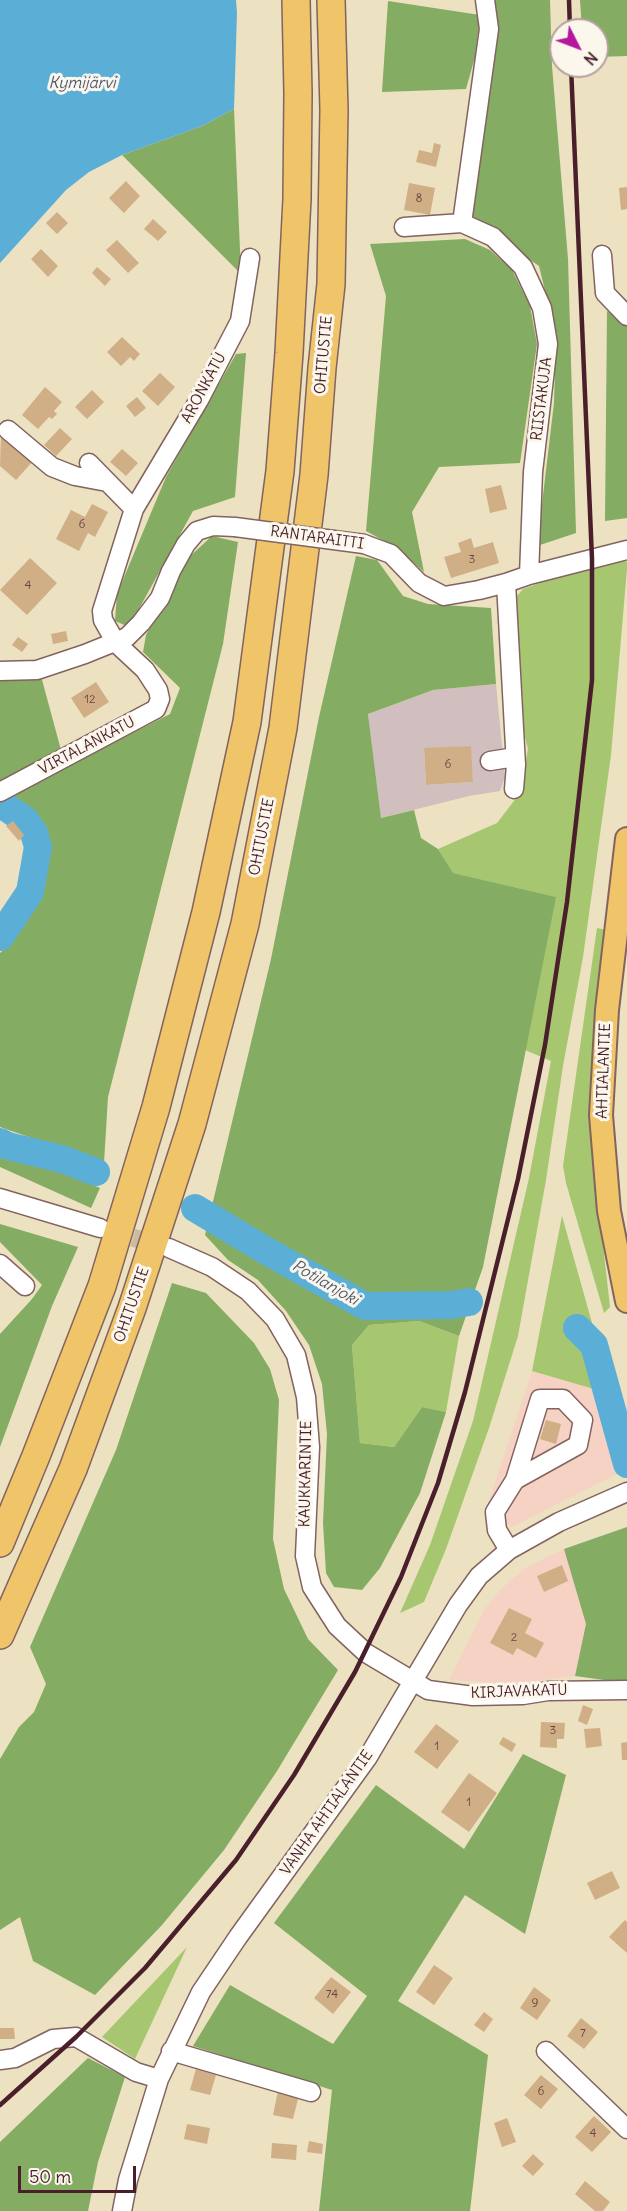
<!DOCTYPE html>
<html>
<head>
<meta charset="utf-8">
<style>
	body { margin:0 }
	#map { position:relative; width:627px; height:2211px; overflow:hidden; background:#ece1c0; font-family:Delius,sans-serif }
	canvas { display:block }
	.north { position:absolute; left:549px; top:18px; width:60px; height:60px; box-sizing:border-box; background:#fbf7ec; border:2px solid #b4a19f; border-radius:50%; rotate:132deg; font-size:16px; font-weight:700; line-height:24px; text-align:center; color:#4a1f2b }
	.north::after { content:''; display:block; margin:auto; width:21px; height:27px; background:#b5179e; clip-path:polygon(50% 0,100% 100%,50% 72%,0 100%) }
	.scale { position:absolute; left:18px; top:2166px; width:118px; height:27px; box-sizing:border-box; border:3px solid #4a1f2b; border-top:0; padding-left:8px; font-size:18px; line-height:21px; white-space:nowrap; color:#4a1f2b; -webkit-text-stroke:4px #fbf7ec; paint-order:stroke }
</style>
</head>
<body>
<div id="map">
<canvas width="627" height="2211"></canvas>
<div class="north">N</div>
<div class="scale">50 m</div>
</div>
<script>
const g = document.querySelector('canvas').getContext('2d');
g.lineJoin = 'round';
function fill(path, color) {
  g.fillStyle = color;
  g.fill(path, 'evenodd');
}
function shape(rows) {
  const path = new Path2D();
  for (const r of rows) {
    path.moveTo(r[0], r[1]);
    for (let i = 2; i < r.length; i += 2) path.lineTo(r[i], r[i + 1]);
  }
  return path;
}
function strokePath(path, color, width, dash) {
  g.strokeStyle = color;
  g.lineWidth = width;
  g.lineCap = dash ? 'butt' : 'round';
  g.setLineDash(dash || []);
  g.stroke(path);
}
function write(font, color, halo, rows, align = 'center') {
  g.font = font + ' Delius,sans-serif';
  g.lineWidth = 6;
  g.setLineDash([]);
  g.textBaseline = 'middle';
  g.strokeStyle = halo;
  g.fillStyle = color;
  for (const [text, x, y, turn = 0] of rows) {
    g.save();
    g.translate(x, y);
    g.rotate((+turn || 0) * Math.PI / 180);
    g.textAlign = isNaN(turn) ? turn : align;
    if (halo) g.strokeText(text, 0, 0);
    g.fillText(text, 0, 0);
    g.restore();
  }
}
const built = shape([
	[532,1371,604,1392,625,1470,512,1527,485,1513],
	[564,1549,586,1624,575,1676,514,1684,449,1680,484,1610,501,1589,525,1568]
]);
const industrial = shape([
	[496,684,505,777,500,791,469,796,381,818,368,714,433,690],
	[470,746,473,782,426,785,424,749]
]);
const green = shape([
	[620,559,627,562,627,569,611,755,583,957,563,1066,546,1180,518,1336,489,1428,446,1549,424,1602,400,1613,430,1545,473,1421,529,1178,551,1061,525,1050,555,897,452,873,438,849,497,823,520,793,528,749,521,721,510,604,523,589,573,571],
	[597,928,606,930,602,955,591,1139,610,1307,604,1313,566,1183,563,1166],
	[562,1216,594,1330,597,1390,532,1371],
	[419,1321,459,1336,446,1412,422,1407,394,1447,360,1443,352,1345,369,1325],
	[187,1947,135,2059,102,2037]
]);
const forest = shape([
	[495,0,550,0,552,66,568,259,576,533,537,546,554,403,556,335,539,266,503,241,467,211,497,13],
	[580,0,627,0,627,56,597,57,597,30,582,30],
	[388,1,480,15,475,57,466,89,382,92],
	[234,109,241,274,122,155,202,126],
	[465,239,490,250,512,270,530,306,537,344,520,463,439,467,412,512,424,572,399,549,366,531,386,296,370,244],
	[607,311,627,325,627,518,605,521],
	[246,353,235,497,193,511,135,616,127,626,115,621,117,594,166,477,236,354],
	[212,536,238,542,223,644,108,1097,104,1163,0,1127,0,953,14,940,38,892,46,826,5,798,170,714,180,688,143,652,146,635,188,558],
	[356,556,377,560,403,596,428,604,491,608,496,684,433,690,368,714,381,818,414,810,421,838,438,849,453,873,556,897,483,1267,459,1336,419,1321,369,1325,352,1345,360,1443,394,1447,422,1407,446,1412,420,1493,380,1568,362,1590,334,1587,326,1573,323,1523,327,1434,322,1384,309,1345,286,1311,258,1280,228,1260,205,1235,271,959,319,717],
	[41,676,61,750,0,782,0,677],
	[0,1152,59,1170,100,1188,91,1208,0,1167],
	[0,1224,78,1247,52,1306,0,1447,0,1334,32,1299,42,1285,0,1242],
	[172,1283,206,1293,254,1343,270,1369,279,1400,273,1539,284,1589,308,1639,338,1670,277,1771,224,1850,162,1925,95,1995,33,1961,20,1917,0,1930,0,1759,19,1727,34,1712,46,1684,30,1647,116,1450],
	[627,1527,627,1683,575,1676,586,1624,564,1549],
	[523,1754,566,1775,525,1934,465,1895,398,2001,488,2055,470,2211,319,2211,332,2090,193,2046,230,1985,333,2044,367,1996,274,1923,376,1785,464,1849],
	[88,2058,125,2077,98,2162,88,2211,0,2211,0,2142]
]);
const water = shape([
	[0,0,236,0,237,13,234,109,202,126,122,155,89,172,66,190,0,263]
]);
const river = shape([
	[0,937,30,892,38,847,34,833,25,820,4,806],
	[0,1142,8,1146,62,1159,96,1172],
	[195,1208,270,1253,365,1306,451,1305,469,1302],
	[577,1328,594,1345,627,1464]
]);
const building = shape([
	[434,143,441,145,436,167,416,162,419,150,432,153],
	[126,181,140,196,124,213,109,198],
	[409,183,435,188,430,215,404,210],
	[627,187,627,209,621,210,619,188],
	[57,212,68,223,57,234,46,223],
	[153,219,167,232,158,241,144,229],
	[117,240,139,263,128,273,106,250],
	[41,249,58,266,48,277,31,259],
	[97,267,111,279,105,286,92,273],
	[122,337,140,354,134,361,130,357,121,366,107,352],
	[160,373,175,387,158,406,142,391],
	[45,387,62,402,54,411,57,414,52,419,49,417,38,429,22,415],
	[92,390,104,402,87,419,75,407],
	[137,397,146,408,135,417,126,406],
	[60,428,72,439,56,456,44,445],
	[1,433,33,461,16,480,0,466],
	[122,449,138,463,126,476,110,462],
	[501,485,507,509,490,513,485,489],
	[92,504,108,512,95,537,88,533,79,551,56,539,71,510,85,517],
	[471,538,474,548,493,542,499,563,451,578,444,557,461,552,458,543],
	[30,558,57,583,27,615,0,590],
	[66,631,68,641,53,644,51,634],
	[18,637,28,644,22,652,12,645],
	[96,682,109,702,84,718,71,698],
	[471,746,473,782,426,785,424,748],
	[13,821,24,835,19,841,6,826],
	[546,1420,561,1424,556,1444,540,1439],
	[562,1565,568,1581,544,1592,537,1576],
	[509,1608,532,1619,525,1633,544,1643,536,1658,517,1648,513,1655,490,1643],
	[583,1705,593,1709,587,1725,578,1721],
	[541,1722,565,1723,564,1739,557,1739,557,1748,540,1747],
	[436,1724,459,1741,437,1769,414,1752],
	[600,1728,602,1746,586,1748,584,1729],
	[503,1737,516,1744,512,1752,499,1744],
	[627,1742,627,1760,622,1760,621,1743],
	[469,1773,497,1793,469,1832,441,1812],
	[612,1871,620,1888,595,1900,587,1883],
	[625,1920,627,1922,627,1953,609,1937],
	[434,1965,453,1978,434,2005,416,1992],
	[331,1977,351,1992,333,2014,314,1998],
	[534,1987,551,2000,537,2020,520,2008],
	[484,2012,493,2019,484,2032,474,2025],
	[581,2018,598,2032,584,2049,567,2036],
	[0,2028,14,2028,15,2039,0,2039],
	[196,2069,216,2075,210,2095,190,2090],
	[541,2075,558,2089,541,2109,524,2095],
	[278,2091,299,2095,293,2119,273,2115],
	[594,2116,611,2132,592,2152,575,2137],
	[507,2118,516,2142,502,2147,494,2123],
	[187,2124,210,2128,207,2144,184,2139],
	[309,2141,323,2144,322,2154,307,2152],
	[272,2143,297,2145,296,2160,271,2158],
	[533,2154,544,2164,533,2176,522,2166],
	[585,2181,610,2202,603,2211,595,2211,575,2194]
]);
const minorTunnel = shape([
	[107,1230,164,1247]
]);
const minor = shape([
	[462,223,489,29,485,0],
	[404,227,462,223,493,237,523,267,542,308,548,344,533,472,529,575],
	[602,255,605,293,627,316],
	[8,430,52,467,75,476,107,482],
	[89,463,134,509],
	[364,544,391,554,419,583,444,596,479,590,506,583,529,575,627,550],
	[506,583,516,765,514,789],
	[0,671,37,670,85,654,127,637,141,623,160,598,171,571,186,544,197,531,213,526,235,527],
	[490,761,515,757],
	[0,792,156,709,160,699,158,690,145,670,116,643,103,620,102,611,134,509,199,400,240,321,250,258],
	[0,1198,100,1228],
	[169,1248,212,1267,248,1291,275,1319,296,1355,306,1397,310,1447,305,1556,312,1587,337,1626,366,1653,428,1690,473,1696,523,1695,548,1691,627,1690],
	[0,1264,25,1286],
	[509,1550,497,1530,495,1512,515,1480,540,1399,563,1399,583,1420,578,1445,515,1480],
	[171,2051,311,2092],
	[546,2051,627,2129],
	[0,2060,15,2058,53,2039,76,2037,136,2072,159,2079],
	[122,2211,128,2180,159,2079,201,1992,238,1937,368,1757,458,1605,479,1576,509,1550,559,1522,627,1492]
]);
const major = shape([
	[627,839,607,1010,601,1115,609,1211,627,1301]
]);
const highway = shape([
	[0,1543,36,1456,102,1286,156,1107,206,912,247,722,280,471,289,353,297,199,298,93,296,0],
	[0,1635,73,1469,132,1308,192,1124,245,924,283,728,314,475,322,368,331,284,334,110,331,0]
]);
const rail = shape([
	[569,0,570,30],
	[0,2105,76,2037,145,1968,236,1860,294,1775,355,1672,401,1577,438,1483,465,1392,518,1179,545,1045,567,902,592,680,592,559,571,66]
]);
const minorBridge = shape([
	[235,527,364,544]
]);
const numberNames = [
	["8",419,199],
	["6",82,525],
	["3",472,560],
	["4",28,586],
	["12",90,700],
	["6",448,765],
	["2",514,1638],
	["3",553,1731],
	["1",437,1747],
	["1",469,1803],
	["74",332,1995],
	["9",535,2004],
	["7",583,2034],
	["6",541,2092],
	["4",593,2134]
];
const streetNames = [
	["OHITUSTIE",324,355,-85],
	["ARONKATU",204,388,-62],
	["RIISTAKUJA",542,399,-83],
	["RANTARAITTI",317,538,8],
	["VIRTALANKATU",87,746,-28],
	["OHITUSTIE",262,837,-79],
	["AHTIALANTIE",604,1071,-88],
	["OHITUSTIE",132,1305,-71],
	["KAUKKARINTIE",306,1474,-89],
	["KIRJAVAKATU",519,1692,-2],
	["VANHA AHTIALANTIE",327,1813,-55]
];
const waterNames = [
	["Kymijärvi",82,83],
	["Potilanjoki",325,1283,30]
];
fill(built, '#f6d2c5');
fill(industrial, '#d1bfbf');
fill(green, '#a6c76f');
fill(forest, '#84ac62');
fill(water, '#5bafd7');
strokePath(river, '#5bafd7', 28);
fill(building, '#d0af86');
strokePath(minorTunnel, '#ccbaa2', 18, [18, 9]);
strokePath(minor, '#83635f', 21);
strokePath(major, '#83635f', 26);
strokePath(highway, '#83635f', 30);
strokePath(minor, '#fff', 18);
strokePath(major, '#f0c469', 22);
strokePath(highway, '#f0c469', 27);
strokePath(rail, '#4a1f2b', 4.5);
strokePath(minorBridge, '#83635f', 21, []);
strokePath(minorBridge, '#fff', 18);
write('12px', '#6c4342', null, numberNames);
write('15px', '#4a1f2b', '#fbf7ec', streetNames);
write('italic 16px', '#515970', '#fbf7ec', waterNames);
</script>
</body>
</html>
